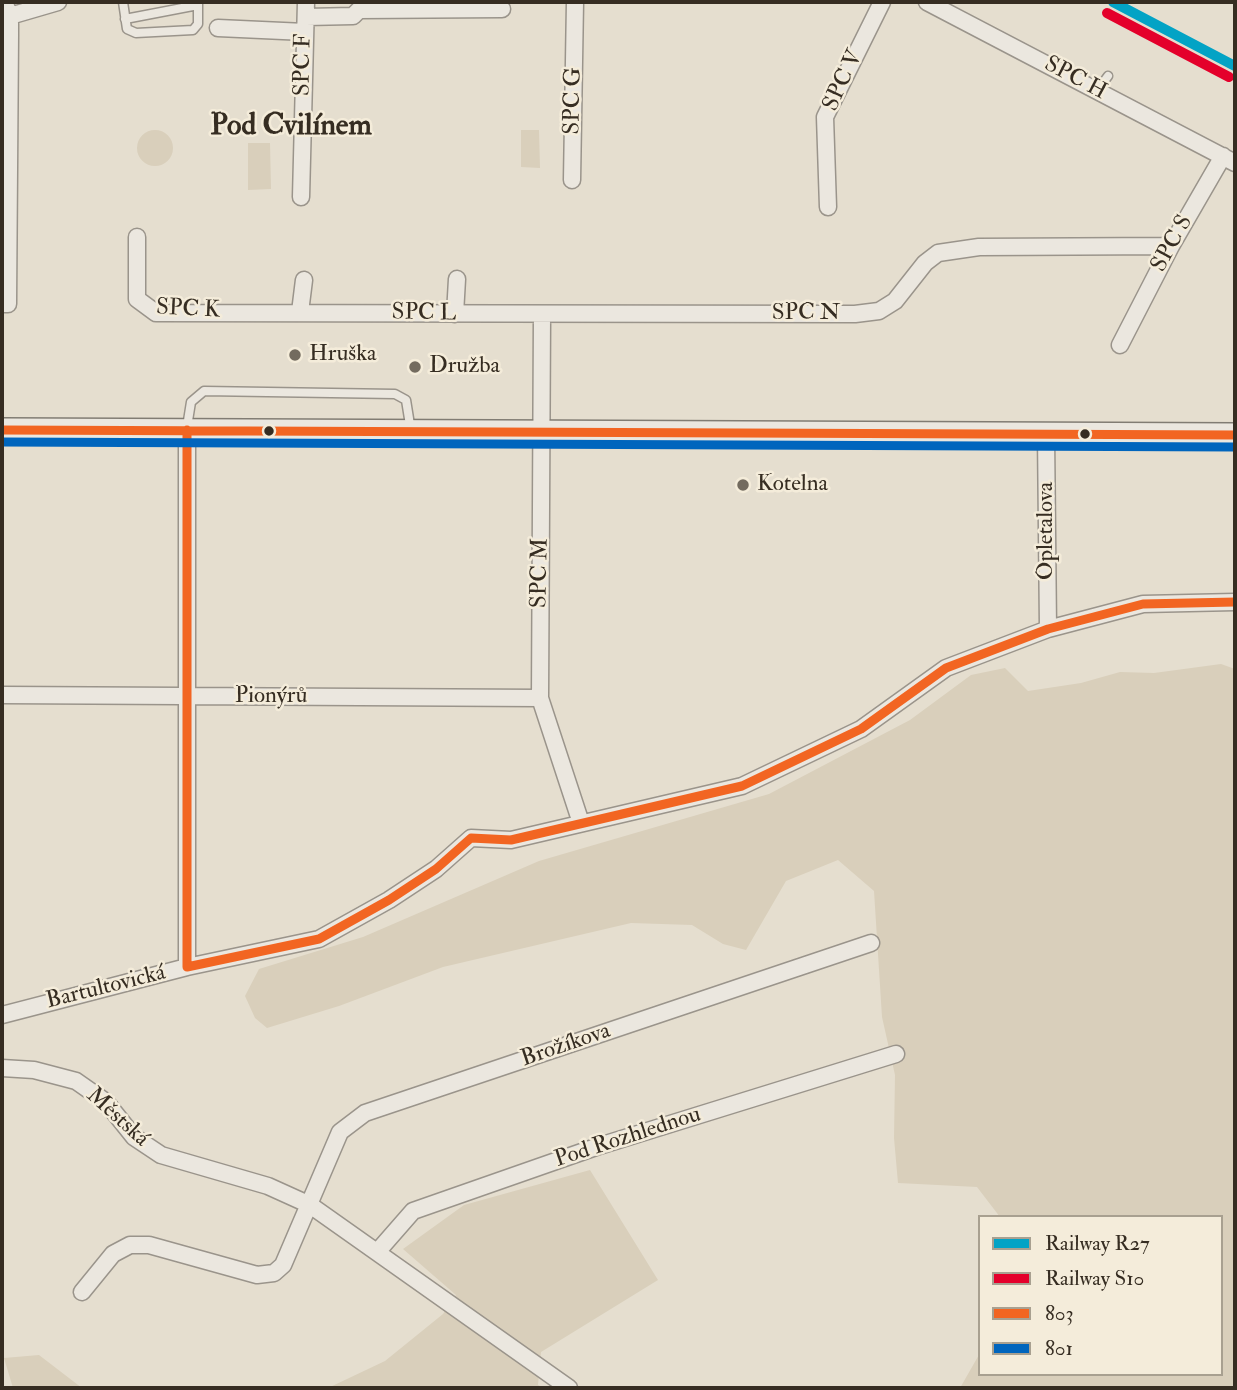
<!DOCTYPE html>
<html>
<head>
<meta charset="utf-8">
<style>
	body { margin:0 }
	#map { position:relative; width:1237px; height:1390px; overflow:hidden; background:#e5decf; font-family:"IM FELL Double Pica",serif }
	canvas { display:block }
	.frame { position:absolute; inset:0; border:4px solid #362d22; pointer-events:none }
	.legend { position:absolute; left:978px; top:1215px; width:245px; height:161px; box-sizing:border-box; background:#f4ecda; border:2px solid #a8a090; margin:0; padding:9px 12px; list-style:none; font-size:21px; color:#362d22 }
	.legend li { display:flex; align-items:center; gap:14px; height:35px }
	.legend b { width:35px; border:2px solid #a8a090 }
</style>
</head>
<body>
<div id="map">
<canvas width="1237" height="1390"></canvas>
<div class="frame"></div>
<ul class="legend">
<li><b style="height:9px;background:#03a3c5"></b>Railway R27</li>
<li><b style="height:9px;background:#e4002b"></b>Railway S10</li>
<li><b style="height:9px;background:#f26522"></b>803</li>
<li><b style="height:9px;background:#0065bd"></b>801</li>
</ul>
</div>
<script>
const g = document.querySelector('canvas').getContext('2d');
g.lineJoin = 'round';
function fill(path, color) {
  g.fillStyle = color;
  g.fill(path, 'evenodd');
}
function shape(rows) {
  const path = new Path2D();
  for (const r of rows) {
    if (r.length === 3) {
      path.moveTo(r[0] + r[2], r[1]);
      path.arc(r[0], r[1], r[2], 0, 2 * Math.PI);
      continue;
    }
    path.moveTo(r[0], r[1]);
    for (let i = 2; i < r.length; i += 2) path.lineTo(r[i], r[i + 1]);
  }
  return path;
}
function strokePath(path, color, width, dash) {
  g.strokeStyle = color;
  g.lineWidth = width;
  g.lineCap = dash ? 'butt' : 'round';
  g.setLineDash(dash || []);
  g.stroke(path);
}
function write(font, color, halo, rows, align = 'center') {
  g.font = font + ' "IM FELL Double Pica",serif';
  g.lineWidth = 5;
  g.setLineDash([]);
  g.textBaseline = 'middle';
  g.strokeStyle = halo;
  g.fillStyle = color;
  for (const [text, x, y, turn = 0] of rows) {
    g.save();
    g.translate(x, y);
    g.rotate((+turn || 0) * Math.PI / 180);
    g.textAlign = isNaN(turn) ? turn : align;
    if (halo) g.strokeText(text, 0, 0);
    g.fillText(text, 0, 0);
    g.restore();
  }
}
const green = shape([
	[521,130,539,130,540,168,521,167],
	[155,148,18],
	[248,143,270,143,271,189,248,190],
	[1221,664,1235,669,1235,1388,960,1388,980,1353,980,1374,1221,1374,1221,1217,1000,1217,977,1187,898,1183,894,1138,895,1075,882,1017,874,891,838,860,786,881,746,950,723,944,692,925,631,923,443,967,339,1006,267,1028,255,1018,245,996,259,969,363,937,539,861,769,794,910,720,971,675,1005,668,1028,691,1081,683,1120,672,1154,673],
	[590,1170,658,1280,541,1352,538,1385,544,1388,328,1388,385,1361,443,1314,456,1295,403,1249,464,1205],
	[39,1355,82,1388,13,1388,4,1358]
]);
const service = shape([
	[123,2,127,29,136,33,193,30,198,24,198,2],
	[125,19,198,5],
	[1097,91,1108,76],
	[187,427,191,402,204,391,395,394,406,400,411,431]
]);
const minor = shape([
	[927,2,1235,163],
	[10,16,58,2],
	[306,17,353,16,359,10,502,9],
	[218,28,305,32],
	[572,180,575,2],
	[301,197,306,2],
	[828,207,825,117,882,2],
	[137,237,137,299,156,313,855,314,879,311,895,301,925,263,938,253,979,247,1171,246],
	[2,304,8,304,10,35,10,16,4,2],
	[300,312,304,280],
	[455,314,457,279],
	[542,316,540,698,581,823],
	[1120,345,1171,246,1223,156],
	[187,430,187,967],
	[1046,434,1048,629],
	[2,695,540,698],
	[2,1015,187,967,319,939,389,900,436,869,471,838,511,840,742,786,861,729,946,668,1048,629,1143,604,1235,602],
	[2,1068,34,1070,76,1081,106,1102,134,1137,161,1155,268,1186,310,1205,569,1388],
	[378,1251,413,1211,596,1147,896,1054],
	[82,1292,113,1254,130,1245,149,1245,257,1275,274,1273,283,1265,340,1132,365,1113,871,943]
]);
const secondary = shape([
	[2,430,1235,435]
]);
const bus1 = shape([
	[2,430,1235,435],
	[187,430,187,967,319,939,389,900,436,869,471,838,511,840,742,786,861,729,946,668,1048,629,1143,604,1235,602]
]);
const bus2 = shape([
	[2,442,1235,447]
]);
const rail1 = shape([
	[1113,2,1235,66]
]);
const rail2 = shape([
	[1107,13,1229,77]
]);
const markers = [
	[295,355,7,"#736b5f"],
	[415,367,7,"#736b5f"],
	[269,431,6,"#362d22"],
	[1085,434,6,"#362d22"],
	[743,485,7,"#736b5f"]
];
const streetNames = [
	["SPC F",304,65,-89],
	["SPC H",1075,79,28],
	["SPC V",844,81,-65],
	["SPC G",574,101,-89],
	["SPC S",1173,244,-61],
	["SPC K",188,310,3],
	["SPC L",424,314,1],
	["SPC N",806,314],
	["Opletalova",1047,531,-90],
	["SPC M",541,573,-89],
	["Pionýrů",271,697],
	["Bartultovická",106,988,-14],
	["Brožíkova",566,1046,-19],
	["Městská",117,1118,42],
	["Pod Rozhlednou",628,1138,-18]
];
const poiNames = [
	["Hruška",309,355],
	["Družba",429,367],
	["Kotelna",757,485]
];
const districtNames = [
	["Pod Cvilínem",291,128]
];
fill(green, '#d9cfbb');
strokePath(service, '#9a948b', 11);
strokePath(minor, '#9a948b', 19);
strokePath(secondary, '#817c73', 26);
strokePath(service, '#ebe7df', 8);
strokePath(minor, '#ebe7df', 16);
strokePath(secondary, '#ebe7df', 23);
strokePath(bus1, '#f26522', 9);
strokePath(bus2, '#0065bd', 9);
strokePath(rail1, '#03a3c5', 10);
strokePath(rail2, '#e4002b', 10);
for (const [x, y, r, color] of markers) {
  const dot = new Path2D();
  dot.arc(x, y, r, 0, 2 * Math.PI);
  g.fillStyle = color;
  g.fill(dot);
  strokePath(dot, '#f4ecda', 2.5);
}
write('23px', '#362d22', '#f4ecda', streetNames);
write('23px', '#362d22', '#f4ecda', poiNames, 'left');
write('bold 30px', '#362d22', '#f4ecda', districtNames);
</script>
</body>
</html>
